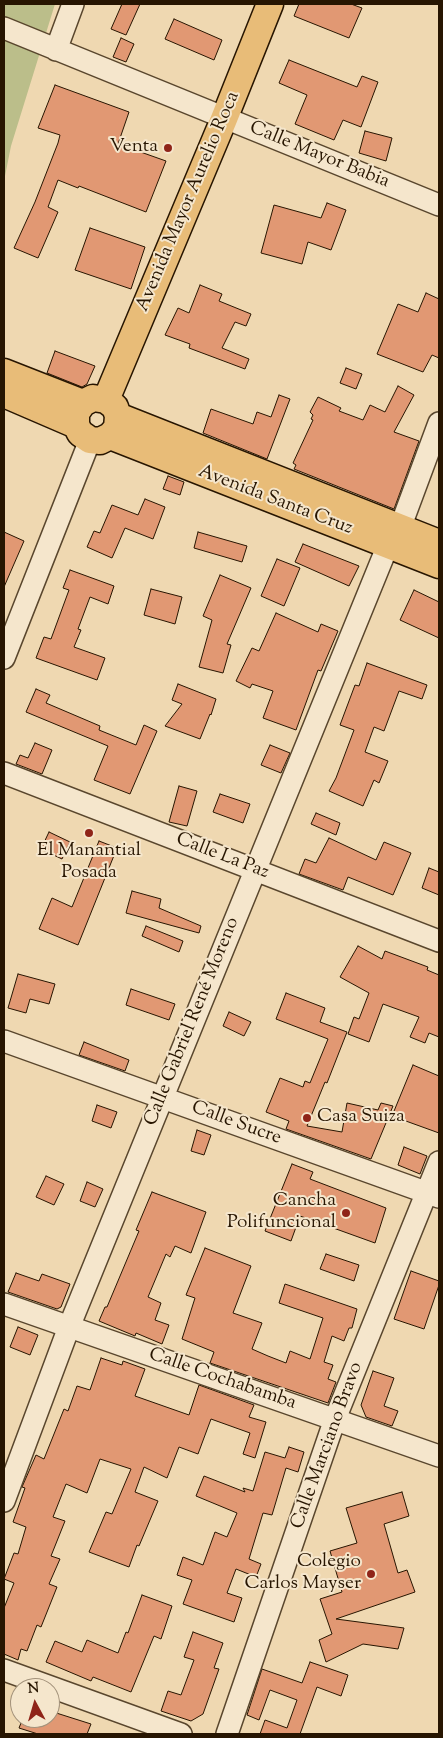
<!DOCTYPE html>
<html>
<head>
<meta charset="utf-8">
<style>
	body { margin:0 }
	#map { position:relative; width:443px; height:1738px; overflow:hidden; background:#efd8b1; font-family:"Sorts Mill Goudy",serif }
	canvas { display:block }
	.frame { position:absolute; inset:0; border:5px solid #271501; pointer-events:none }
	.north { position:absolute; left:10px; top:1678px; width:50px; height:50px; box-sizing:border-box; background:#f5e6cc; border:1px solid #a3927b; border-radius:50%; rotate:354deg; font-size:14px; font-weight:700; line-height:20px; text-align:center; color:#271501 }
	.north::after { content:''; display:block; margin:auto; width:18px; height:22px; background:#8f2418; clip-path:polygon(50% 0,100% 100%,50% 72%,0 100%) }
</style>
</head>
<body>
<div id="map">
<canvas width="443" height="1738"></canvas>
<div class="frame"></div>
<div class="north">N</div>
</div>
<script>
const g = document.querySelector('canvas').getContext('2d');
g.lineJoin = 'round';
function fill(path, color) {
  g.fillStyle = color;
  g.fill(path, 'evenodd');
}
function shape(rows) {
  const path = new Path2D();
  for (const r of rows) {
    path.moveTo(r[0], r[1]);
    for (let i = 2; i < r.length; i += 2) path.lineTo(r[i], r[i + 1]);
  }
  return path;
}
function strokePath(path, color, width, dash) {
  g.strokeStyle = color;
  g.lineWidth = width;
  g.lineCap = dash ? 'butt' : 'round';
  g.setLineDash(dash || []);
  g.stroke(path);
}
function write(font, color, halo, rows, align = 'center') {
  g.font = font + ' "Sorts Mill Goudy",serif';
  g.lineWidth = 4;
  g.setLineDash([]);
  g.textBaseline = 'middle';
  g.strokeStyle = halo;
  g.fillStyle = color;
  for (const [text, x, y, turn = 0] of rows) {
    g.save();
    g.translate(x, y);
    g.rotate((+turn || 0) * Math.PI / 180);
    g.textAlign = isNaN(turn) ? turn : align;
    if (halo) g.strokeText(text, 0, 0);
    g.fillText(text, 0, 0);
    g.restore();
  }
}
const green = shape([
	[4,4,55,4,11,146,4,181]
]);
const building = shape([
	[122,4,140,4,126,35,111,29,122,4],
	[299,4,351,4,362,8,349,38,294,16,299,4],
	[174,19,222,40,214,60,165,39,174,19],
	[121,38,134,44,126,62,113,57,121,38],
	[289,60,357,87,362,76,378,82,361,127,343,120,334,140,295,124,307,95,279,83,289,60],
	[55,85,129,112,118,144,166,161,146,212,79,186,78,188,58,180,48,207,58,212,38,258,14,248,35,202,58,143,60,135,38,128,55,85],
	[365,131,392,138,386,161,359,153,365,131],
	[327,203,346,210,331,250,308,242,302,264,261,253,274,205,321,218,327,203],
	[90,228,145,247,131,289,75,270,90,228],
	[200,285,222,294,219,301,251,314,246,326,235,322,222,348,249,359,245,369,189,348,190,344,165,335,178,308,189,313,200,285],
	[426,293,439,299,439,358,432,355,423,372,377,354,398,304,418,312,426,293],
	[55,351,95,366,87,384,82,387,47,373,55,351],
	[346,368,362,374,356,389,340,383,346,368],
	[398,386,414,395,394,432,419,441,394,509,294,469,296,465,293,463,313,420,311,419,313,415,310,412,318,397,341,408,339,411,363,420,370,405,385,412,398,386],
	[279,395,290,399,267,459,203,433,211,409,253,424,257,412,271,417,279,395],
	[168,476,184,482,180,495,163,489,168,476],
	[145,499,165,507,153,539,125,528,112,558,87,547,94,531,100,533,112,505,138,515,145,499],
	[4,532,24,541,4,587,4,532],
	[198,532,247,546,242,562,194,548,198,532],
	[303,544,359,566,349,586,295,562,303,544],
	[277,559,300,568,284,606,261,596,277,559],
	[70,570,114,586,108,604,90,597,78,629,81,630,74,647,105,658,97,680,36,658,44,637,51,639,69,590,63,588,70,570],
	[220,575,251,588,227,644,231,645,223,673,199,667,212,620,203,616,220,575],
	[151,589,182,597,175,624,144,615,151,589],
	[414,590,439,602,439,638,400,620,414,590],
	[276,613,318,632,321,624,338,631,321,671,318,670,296,730,263,718,273,691,252,684,250,688,236,681,252,648,259,651,276,613],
	[367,663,427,685,422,699,399,691,384,731,374,727,365,752,388,761,379,783,374,780,363,806,329,791,336,778,354,730,340,725,355,685,359,686,367,663],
	[178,684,216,699,211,715,210,714,200,739,165,726,182,704,172,700,178,684],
	[36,689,50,695,46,703,100,726,99,730,136,745,144,725,157,731,130,794,94,780,108,746,26,712,36,689],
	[35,743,52,750,42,774,16,764,20,755,28,758,35,743],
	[270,745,290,753,281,773,261,765,270,745],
	[179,786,197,791,187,826,169,822,179,786],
	[220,794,250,804,243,823,213,812,220,794],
	[316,813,340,823,336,835,311,824,316,813],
	[49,832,70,842,62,859,41,849,49,832],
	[329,838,376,860,384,842,411,853,393,895,348,877,343,890,299,874,305,859,316,863,329,838],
	[99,841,117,848,78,945,39,929,52,898,72,907,99,841],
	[429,868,439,872,439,895,422,888,429,868],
	[132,891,161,899,159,908,201,926,199,933,126,913,132,891],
	[146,926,183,941,179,952,142,936,146,926],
	[358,946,382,959,385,951,428,967,427,970,439,975,439,1037,429,1033,425,1043,410,1037,419,1017,383,1004,369,1042,348,1034,354,1017,359,1019,369,993,340,977,358,946],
	[18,974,55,984,49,1004,30,999,26,1013,8,1008,18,974],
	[131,989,175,1004,169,1020,126,1005,131,989],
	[286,993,325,1008,320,1022,347,1032,327,1083,325,1082,307,1126,342,1132,347,1103,378,1110,381,1103,393,1106,371,1159,286,1129,289,1121,266,1112,280,1078,303,1087,305,1081,310,1083,328,1039,276,1019,286,993],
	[229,1012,251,1022,244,1036,223,1026,229,1012],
	[84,1042,129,1060,125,1071,79,1055,84,1042],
	[413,1065,439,1076,439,1133,392,1116,413,1065],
	[97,1105,117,1112,111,1128,92,1121,97,1105],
	[197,1130,211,1135,204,1155,191,1151,197,1130],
	[404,1147,427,1156,420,1174,398,1165,404,1147],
	[292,1164,313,1172,310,1179,386,1208,375,1243,300,1216,291,1241,265,1231,292,1164],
	[46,1176,64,1184,54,1205,36,1197,46,1176],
	[87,1182,103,1189,95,1207,80,1201,87,1182],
	[152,1192,206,1212,191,1253,175,1246,170,1257,166,1254,148,1297,161,1303,155,1320,169,1325,162,1344,136,1333,135,1336,99,1321,105,1307,107,1307,139,1231,136,1230,152,1192],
	[205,1248,251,1266,233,1313,262,1323,252,1349,268,1356,286,1363,290,1351,310,1359,323,1318,279,1303,285,1284,357,1309,352,1328,349,1328,344,1341,332,1336,324,1362,333,1365,328,1379,336,1382,328,1403,210,1363,214,1352,182,1339,195,1298,186,1295,205,1248],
	[326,1254,359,1265,354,1281,320,1269,326,1254],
	[411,1271,439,1281,439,1285,424,1329,394,1319,411,1271],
	[16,1273,39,1281,42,1274,70,1284,61,1307,57,1309,8,1292,16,1273],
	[18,1327,38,1335,30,1355,10,1347,18,1327],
	[101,1358,122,1365,123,1361,145,1369,135,1396,189,1415,199,1385,254,1405,249,1417,266,1422,255,1458,243,1454,250,1433,211,1419,198,1454,179,1447,167,1478,144,1467,135,1492,158,1501,139,1546,137,1545,129,1567,89,1552,106,1512,112,1514,131,1469,100,1459,87,1493,66,1484,53,1517,65,1521,51,1556,60,1559,49,1584,57,1587,41,1627,37,1625,27,1651,21,1649,18,1660,4,1654,4,1608,14,1583,4,1579,14,1553,18,1554,26,1527,13,1522,25,1488,22,1487,36,1455,44,1459,64,1409,68,1411,77,1386,90,1390,101,1358],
	[373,1371,394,1378,384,1406,398,1411,392,1426,366,1417,361,1405,373,1371],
	[289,1447,304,1452,298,1472,286,1468,272,1515,263,1513,249,1559,261,1564,256,1577,236,1569,227,1593,242,1598,234,1622,183,1604,192,1580,177,1575,183,1557,203,1565,215,1532,227,1537,237,1513,196,1496,204,1476,245,1492,243,1488,253,1491,265,1452,285,1458,289,1447],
	[402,1492,409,1516,384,1524,398,1573,407,1570,415,1592,336,1619,404,1628,398,1649,363,1644,326,1662,319,1640,332,1634,320,1599,342,1592,330,1551,357,1543,346,1508,402,1492],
	[142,1595,172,1606,161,1639,154,1636,131,1692,93,1677,91,1681,46,1662,55,1641,82,1652,87,1640,118,1653,126,1632,128,1633,142,1595],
	[193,1632,223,1643,214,1668,219,1669,203,1714,191,1721,161,1711,168,1691,181,1695,194,1660,184,1657,193,1632],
	[310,1662,348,1675,341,1696,317,1687,300,1734,260,1734,265,1720,287,1728,297,1700,270,1690,259,1720,247,1715,262,1669,302,1683,310,1662],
	[50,1711,91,1724,87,1734,38,1734,19,1728,23,1718,50,1718,50,1711]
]);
const minor = shape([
	[4,28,439,205],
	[56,50,73,4],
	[400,528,439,423],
	[4,658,90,440],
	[4,773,439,941],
	[4,1041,439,1197],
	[4,1304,439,1456],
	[4,1501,69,1327,388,545],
	[4,1670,181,1734],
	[227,1734,335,1419,439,1162]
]);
const major = shape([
	[4,372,83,403],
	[4,394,76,425,80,433,90,440,100,441,110,436,117,428,118,416,115,407,106,400,93,398,83,403,76,413,76,425],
	[106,400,224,119,270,4],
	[118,416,439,543],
	[110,436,439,565]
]);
const markers = [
	[168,148,5,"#8f2418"],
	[89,833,5,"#8f2418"],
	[307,1118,5,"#8f2418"],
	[346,1213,5,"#8f2418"],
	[371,1574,5,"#8f2418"]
];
const poiNames = [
	["Venta",158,148],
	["El Manantial",89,852,"center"],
	["Posada",89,874,"center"],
	["Casa Suiza",317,1118,"left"],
	["Cancha",336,1202],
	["Polifuncional",336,1224],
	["Colegio",361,1563],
	["Carlos Mayser",361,1585]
];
const streetNames = [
	["Calle Mayor Babia",319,156,22],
	["Avenida Mayor Aurelio Roca",189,202,-67],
	["Avenida Santa Cruz",275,501,21],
	["Calle La Paz",222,857,21],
	["Calle Gabriel René Moreno",193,1022,-68],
	["Calle Sucre",236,1124,20],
	["Calle Cochabamba",222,1380,19],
	["Calle Marciano Bravo",328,1446,-70]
];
fill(green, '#bbbe8a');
fill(building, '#e19873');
strokePath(building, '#271501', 1);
strokePath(minor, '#59462d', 24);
strokePath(major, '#271501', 29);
strokePath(minor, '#f5e6cc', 21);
strokePath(major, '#e8bc78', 26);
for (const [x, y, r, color] of markers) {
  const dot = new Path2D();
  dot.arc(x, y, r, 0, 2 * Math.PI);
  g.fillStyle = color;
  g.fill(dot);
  strokePath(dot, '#f5e6cc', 2);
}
write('19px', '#271501', '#f5e6cc', poiNames, 'right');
write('19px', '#271501', '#f5e6cc', streetNames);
</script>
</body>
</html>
